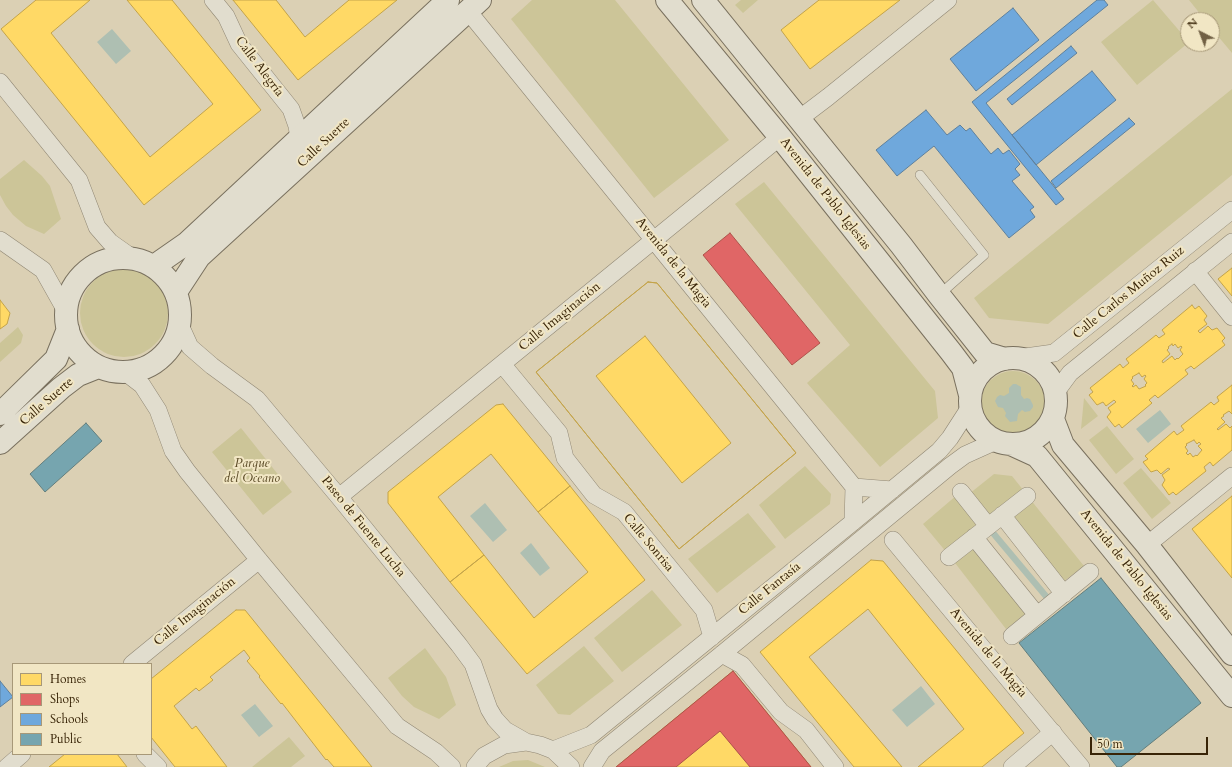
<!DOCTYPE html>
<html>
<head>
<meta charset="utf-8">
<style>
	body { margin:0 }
	#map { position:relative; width:1232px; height:767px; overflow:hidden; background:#dbd0b4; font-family:Cardo,serif }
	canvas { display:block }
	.legend { position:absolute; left:12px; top:663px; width:140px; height:92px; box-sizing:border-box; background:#f1e6c4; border:1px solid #a79878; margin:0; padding:5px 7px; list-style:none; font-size:12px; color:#382407 }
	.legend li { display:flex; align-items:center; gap:8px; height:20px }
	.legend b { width:20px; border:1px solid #a79878 }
	.north { position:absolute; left:1180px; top:12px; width:40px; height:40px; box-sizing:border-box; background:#f1e6c4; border:1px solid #a79878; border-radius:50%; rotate:318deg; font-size:11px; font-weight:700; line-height:16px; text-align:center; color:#382407 }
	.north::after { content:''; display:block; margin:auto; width:14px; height:18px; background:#716044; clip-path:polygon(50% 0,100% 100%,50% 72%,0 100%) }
	.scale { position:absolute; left:1090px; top:737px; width:118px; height:18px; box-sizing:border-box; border:2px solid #382407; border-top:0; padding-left:5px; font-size:12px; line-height:14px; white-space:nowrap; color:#382407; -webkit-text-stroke:3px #f1e6c4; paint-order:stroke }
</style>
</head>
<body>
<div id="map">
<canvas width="1232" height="767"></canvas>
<ul class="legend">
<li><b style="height:11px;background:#ffd966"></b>Homes</li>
<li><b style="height:11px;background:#e06666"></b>Shops</li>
<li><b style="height:11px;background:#6fa8dc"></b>Schools</li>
<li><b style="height:11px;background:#76a5af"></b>Public</li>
</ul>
<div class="north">N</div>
<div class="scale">50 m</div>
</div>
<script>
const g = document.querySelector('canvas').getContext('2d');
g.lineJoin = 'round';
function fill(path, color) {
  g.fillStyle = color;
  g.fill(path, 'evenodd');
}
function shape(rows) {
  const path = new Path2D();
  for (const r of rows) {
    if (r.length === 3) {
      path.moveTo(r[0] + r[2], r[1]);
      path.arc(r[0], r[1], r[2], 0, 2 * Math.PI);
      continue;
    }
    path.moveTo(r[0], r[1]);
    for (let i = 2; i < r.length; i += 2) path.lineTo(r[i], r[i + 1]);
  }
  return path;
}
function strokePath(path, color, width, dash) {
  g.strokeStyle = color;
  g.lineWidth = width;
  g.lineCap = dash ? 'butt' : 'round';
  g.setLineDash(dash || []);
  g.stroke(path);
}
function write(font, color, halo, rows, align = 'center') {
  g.font = font + ' Cardo,serif';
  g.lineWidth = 4;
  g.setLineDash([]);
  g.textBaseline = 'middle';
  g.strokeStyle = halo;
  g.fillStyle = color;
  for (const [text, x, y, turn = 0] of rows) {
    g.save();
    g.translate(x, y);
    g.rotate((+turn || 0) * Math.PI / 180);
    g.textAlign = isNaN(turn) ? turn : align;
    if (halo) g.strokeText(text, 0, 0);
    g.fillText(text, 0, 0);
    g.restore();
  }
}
const green = shape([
	[532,0,615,0,729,140,654,198,511,19],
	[741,0,758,0,743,13,735,5],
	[1153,0,1188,41,1188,43,1137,85,1101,42],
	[1189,0,1232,0,1232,53,1212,29,1212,20,1205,20],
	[1232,89,1232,175,1048,324,989,318,974,298],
	[24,160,42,176,50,186,61,219,44,234,26,226,13,215,6,206,0,195,0,179],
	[764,182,935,391,938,418,880,467,807,383,850,345,735,204],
	[124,313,44],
	[18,327,23,335,21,343,0,362,0,343],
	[1013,403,32],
	[1084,398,1098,416,1081,429],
	[1107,426,1134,459,1116,474,1089,440],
	[241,428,292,492,263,515,212,452],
	[805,466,831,494,830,504,785,539,759,505],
	[1141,468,1171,503,1152,519,1123,483],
	[994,474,1012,476,1024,491,989,519,969,494],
	[957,495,981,524,947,553,923,524],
	[1030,499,1084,566,1064,581,1009,515],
	[748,513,776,547,717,593,688,559],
	[972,545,1027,613,1006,629,952,559],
	[652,590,682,625,622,672,594,638],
	[584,646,614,681,570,715,558,714,536,685],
	[425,648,446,677,456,705,439,719,414,707,402,696,388,678],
	[289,737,305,756,291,767,252,767],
	[528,760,545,767,499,767,513,761]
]);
const water = shape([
	[112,29,131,51,116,64,97,42],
	[1013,384,1016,384,1021,387,1021,395,1024,399,1027,398,1030,399,1033,405,1033,407,1030,411,1025,412,1022,410,1018,414,1017,421,1010,422,1005,416,1006,413,1003,408,998,407,995,401,997,397,1000,395,1004,396,1009,393,1009,388],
	[1160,410,1171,424,1148,443,1136,429],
	[485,503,507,530,493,542,470,516],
	[993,528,1050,596,1045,600,988,532],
	[531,543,550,568,540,576,520,553],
	[921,686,935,704,907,727,892,710],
	[255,704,273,726,259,737,241,715]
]);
const homes = shape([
	[36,0,90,0,51,33,150,157,213,104,127,0,172,0,261,110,144,205,1,29,36,0],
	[233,0,276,0,305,37,349,0,397,0,298,80,233,0],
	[819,0,900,0,810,69,781,30,819,0],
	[1232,268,1232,296,1218,279,1232,268],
	[648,282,657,283,796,453,679,549,536,372,648,282],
	[645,336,731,443,682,483,596,376,645,336],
	[648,282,657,283,796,453,679,549,536,372,648,282],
	[0,300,10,313,7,324,0,329,0,300],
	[1192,305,1195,309,1199,306,1207,316,1204,320,1207,324,1198,331,1200,333,1208,326,1212,330,1217,328,1225,338,1222,341,1225,345,1194,369,1191,366,1185,370,1188,374,1158,398,1155,395,1149,400,1152,403,1122,428,1119,424,1115,427,1107,417,1111,412,1108,408,1116,402,1114,400,1106,406,1103,402,1097,405,1089,395,1093,392,1090,388,1120,364,1123,368,1129,363,1126,359,1156,335,1159,338,1165,334,1162,330,1192,305],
	[1172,344,1173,346,1175,344,1178,348,1181,346,1182,347,1180,350,1183,354,1178,359,1177,358,1175,360,1172,356,1163,363,1162,361,1170,354,1167,350,1169,348,1168,347,1172,344],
	[1139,373,1142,377,1145,375,1146,376,1144,379,1147,383,1145,385,1146,386,1139,389,1136,385,1133,387,1132,386,1134,384,1131,380,1133,378,1132,377,1139,373],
	[1232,385,1232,414,1229,411,1223,415,1224,416,1221,418,1225,422,1217,429,1218,430,1226,424,1230,428,1232,426,1232,450,1213,466,1210,462,1204,467,1206,471,1176,495,1173,492,1169,495,1162,485,1165,480,1162,475,1170,469,1168,468,1161,474,1157,470,1151,472,1143,462,1148,459,1145,456,1174,431,1177,435,1184,430,1181,426,1211,402,1214,405,1219,401,1217,397,1232,385],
	[1194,440,1197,444,1199,442,1201,444,1198,446,1202,450,1197,456,1196,455,1193,457,1190,453,1188,455,1186,453,1188,451,1185,447,1187,445,1186,444,1194,440],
	[503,404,570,486,538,512,491,454,438,497,484,555,450,582,388,503,388,492,496,405,503,404],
	[570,486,645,580,527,674,450,582,484,555,534,618,588,572,538,512,570,486],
	[1232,496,1232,578,1192,529,1232,496],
	[871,560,883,561,1024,733,982,767,918,767,964,729,868,609,809,657,902,767,854,767,760,652,871,560],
	[236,610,245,610,372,767,334,767,327,759,326,760,282,703,281,704,259,677,260,676,247,661,250,658,244,650,210,677,213,680,199,691,196,688,174,706,192,729,196,726,227,767,175,767,151,737,151,679,236,610],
	[733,671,811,767,616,767,733,671],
	[65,754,117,754,127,767,49,767,65,754]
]);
const shops = shape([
	[730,233,820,343,792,365,703,255,730,233],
	[733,671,811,767,750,767,720,731,676,767,616,767,733,671]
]);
const schools = shape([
	[1097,0,1104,0,1108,5,986,103,1064,199,1056,205,972,102,1097,0],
	[1013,8,1039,40,976,91,950,59,1013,8],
	[1071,46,1077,53,1012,105,1007,99,1071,46],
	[1092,71,1116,100,1036,165,1012,135,1092,71],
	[926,110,947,135,960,125,966,131,970,128,991,154,998,148,1003,154,1009,150,1020,164,1015,169,1020,175,1012,181,1034,207,1030,210,1035,217,1009,238,934,146,897,176,876,150,926,110],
	[1129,118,1135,124,1056,188,1051,181,1129,118],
	[0,681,13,697,0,707,0,681]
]);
const public = shape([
	[86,423,102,441,45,492,30,474,86,423],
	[1101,578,1201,703,1121,767,1117,767,1019,643,1101,578]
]);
const lane = shape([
	[920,175,984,255,939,295]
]);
const street = shape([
	[213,0,226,16,239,44,291,109,297,126,299,138],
	[468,11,854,487,853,522],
	[0,82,79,180,97,227,110,242,134,259],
	[799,119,828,97,948,0],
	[0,240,43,270,66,311],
	[1195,271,1232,317],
	[180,325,190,347,212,366,257,399,339,497,459,645,473,664,489,709,495,719,505,730,526,742],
	[1018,358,1054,353,1232,210],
	[502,364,559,433,565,458,594,495,624,512,704,610,712,637],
	[125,372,142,385,158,410,173,451,187,471,259,560,397,726,436,752,452,767],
	[1056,392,1070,373,1232,242],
	[854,487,892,490],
	[961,492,988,526],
	[339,497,780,137],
	[1002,515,1064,594],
	[974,537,1037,615],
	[893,540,1081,767],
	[1147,545,1232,476],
	[949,557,1027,496],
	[1012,636,1090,572],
	[722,654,742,665,781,712,806,730,835,767],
	[132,664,259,560],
	[553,750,591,735,853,522,939,451,950,438,970,407],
	[145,754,158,767],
	[7,767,22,754],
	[475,767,484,756,504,745,526,742,540,745,553,750,571,767],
	[592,767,602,751,722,654,950,466,965,455,996,441],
	[1012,767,1053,732]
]);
const secondary = shape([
	[667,0,780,137,951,352,963,368,970,395],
	[703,0,901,245,939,295,985,353,1005,359],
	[123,315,57],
	[154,266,187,243,448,0],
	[176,292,199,257,480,0],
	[1013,401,43],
	[0,414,56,359,68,329],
	[1053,419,1063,445,1147,545,1232,654],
	[0,443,61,388,78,375,98,367],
	[1013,445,1037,456,1232,696]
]);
const streetNames = [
	["Calle Alegría",259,67,53],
	["Calle Suerte",324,143,-43],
	["Avenida de Pablo Iglesias",825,194,52],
	["Avenida de la Magia",673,263,51],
	["Calle Carlos Muñoz Ruiz",1129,293,-39],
	["Calle Imaginación",560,317,-39],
	["Calle Suerte",47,402,-41],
	["Paseo de Fuente Lucha",363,527,51],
	["Calle Sonrisa",648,543,50],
	["Avenida de Pablo Iglesias",1126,565,51],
	["Calle Fantasía",770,589,-39],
	["Calle Imaginación",195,612,-39],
	["Avenida de la Magia",988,653,50]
];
const parkNames = [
	["Parque",252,464],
	["del Oceano",252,479]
];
fill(green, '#ccc598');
fill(water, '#aebfb2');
fill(homes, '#ffd966');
strokePath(homes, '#c3a34a', 1);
fill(shops, '#e06666');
strokePath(shops, '#ae524a', 1);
fill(schools, '#6fa8dc');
strokePath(schools, '#5e809c', 1);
fill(public, '#76a5af');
strokePath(public, '#637e7d', 1);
strokePath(lane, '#908774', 10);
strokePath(street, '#908774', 18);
strokePath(secondary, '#79705e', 24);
strokePath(lane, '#e1ddce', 9);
strokePath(street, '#e1ddce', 17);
strokePath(secondary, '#e1ddce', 22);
write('13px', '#382407', '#f1e6c4', streetNames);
write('italic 13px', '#5a4a26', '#f1e6c4', parkNames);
</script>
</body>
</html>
